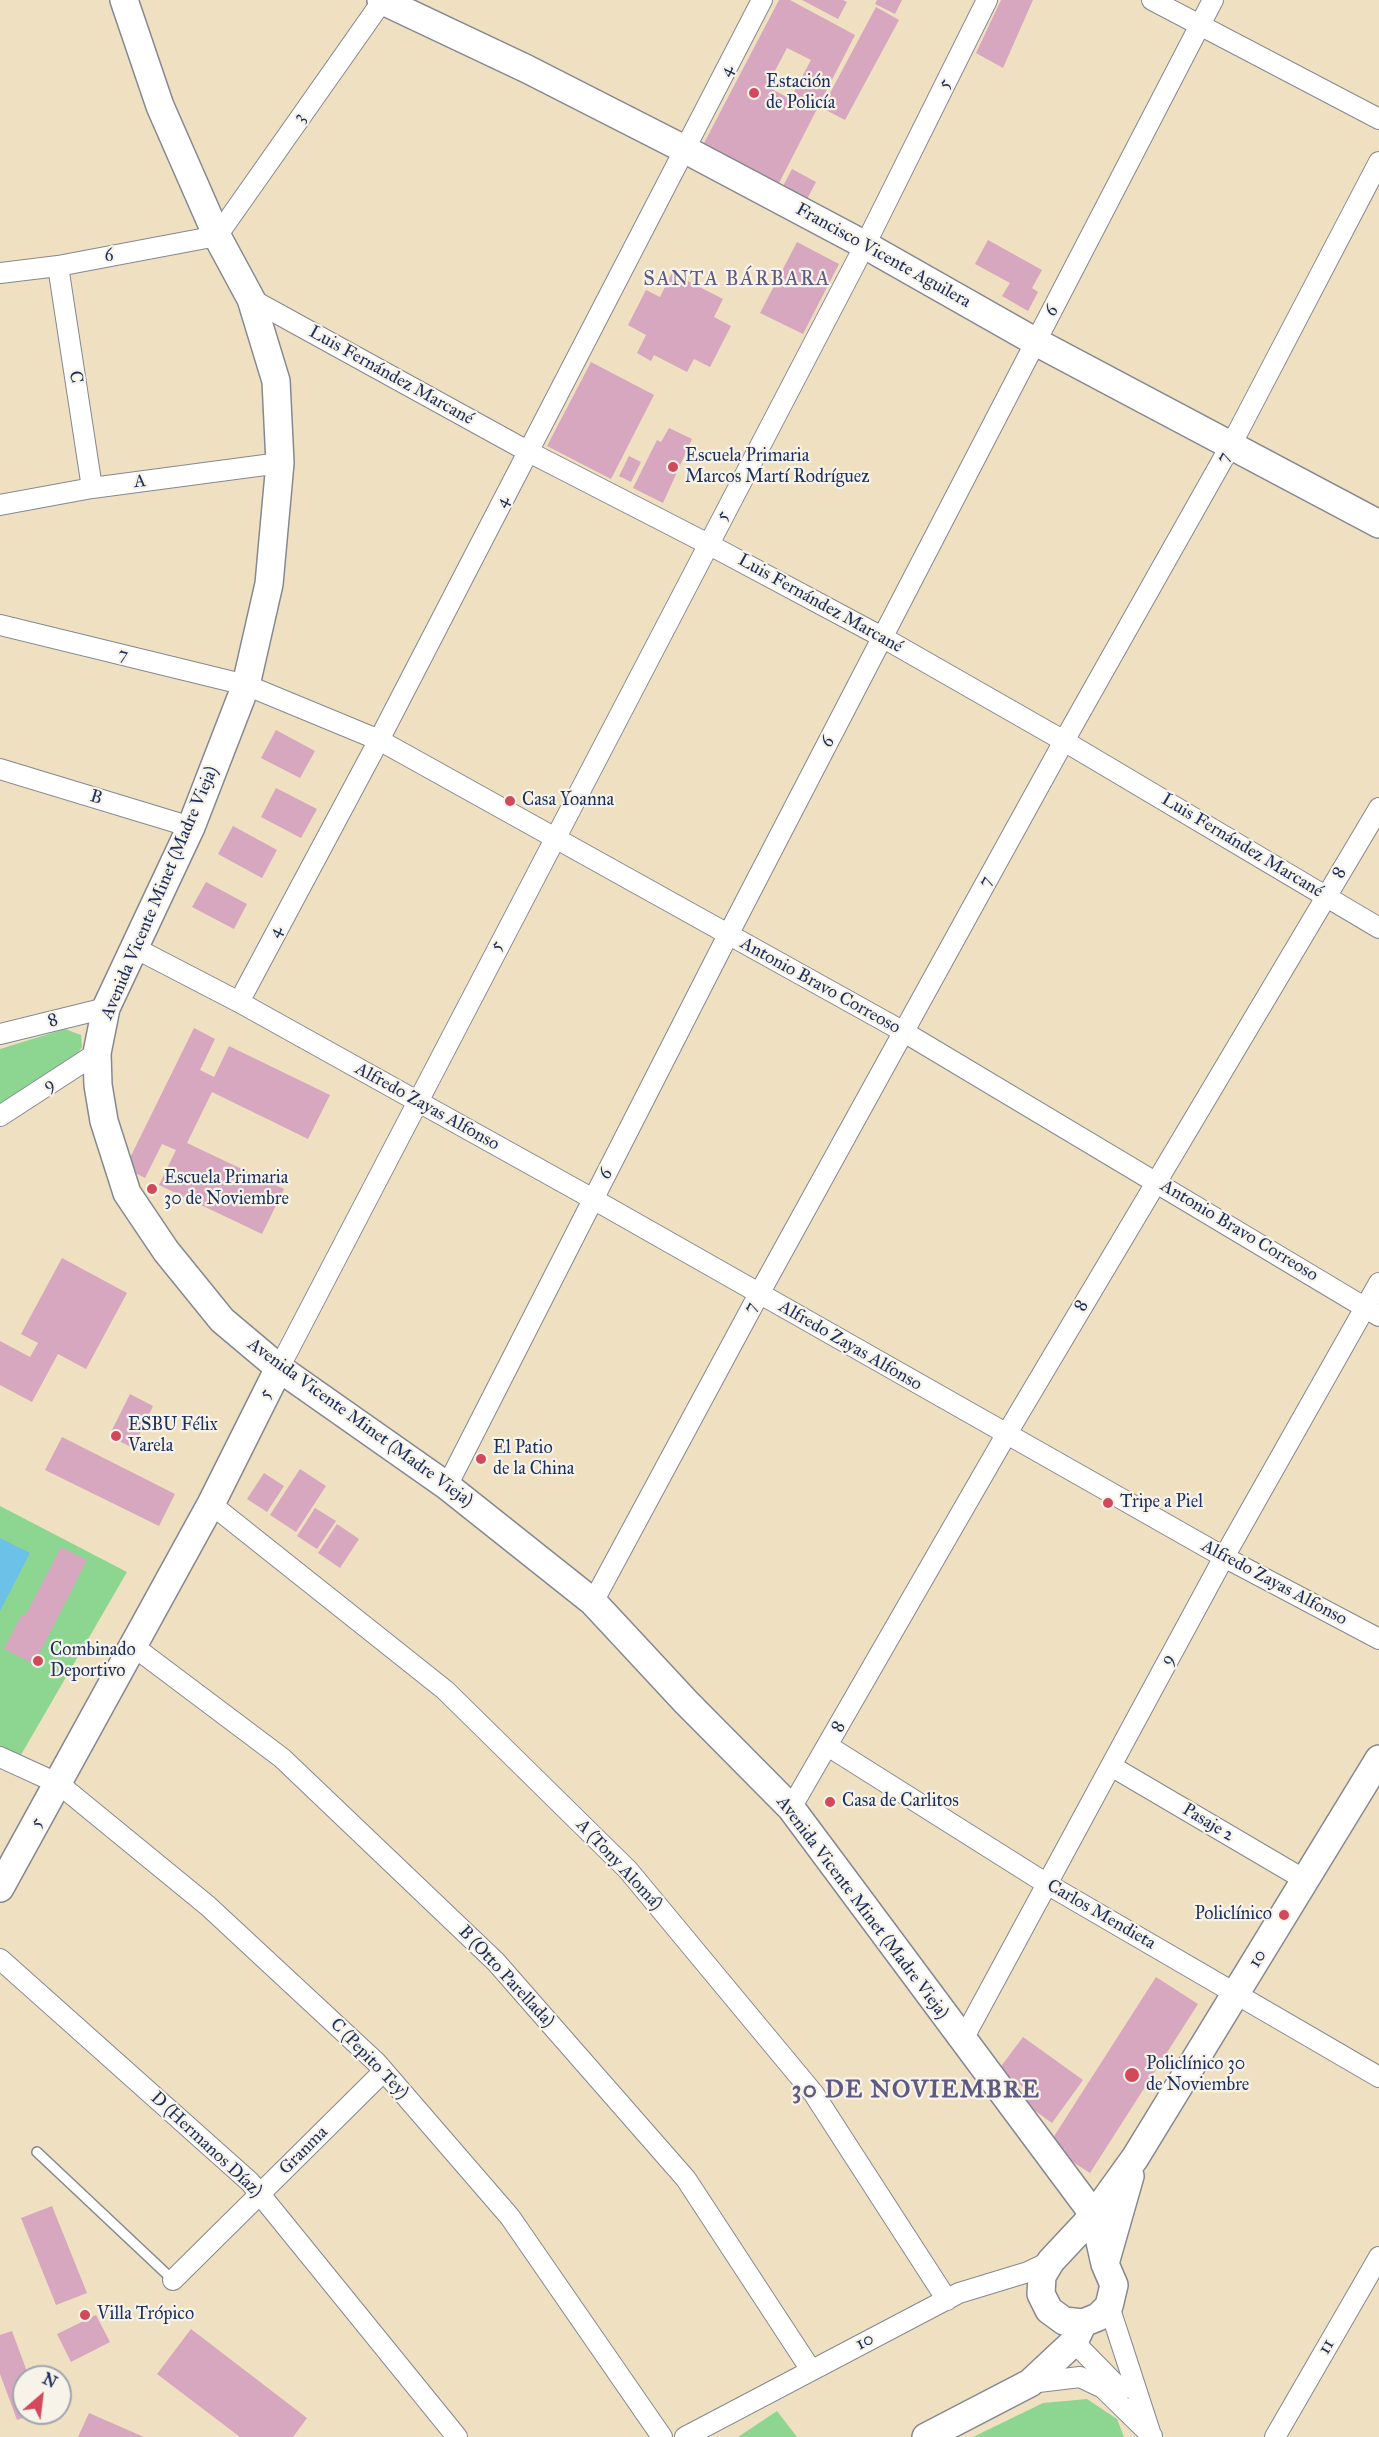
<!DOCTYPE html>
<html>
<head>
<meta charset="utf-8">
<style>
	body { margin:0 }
	#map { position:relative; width:1379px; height:2437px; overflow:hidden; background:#efe0c1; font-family:"IM FELL Great Primer",serif }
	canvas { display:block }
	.north { position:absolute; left:12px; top:2365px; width:60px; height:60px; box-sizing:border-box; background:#f7f3e8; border:2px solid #9fa5b1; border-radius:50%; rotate:28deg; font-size:16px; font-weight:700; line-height:24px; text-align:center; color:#1b2f5e }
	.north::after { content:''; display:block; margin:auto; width:21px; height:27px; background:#d1495b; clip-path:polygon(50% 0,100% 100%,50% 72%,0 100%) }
</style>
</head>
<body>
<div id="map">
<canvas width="1379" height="2437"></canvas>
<div class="north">N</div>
</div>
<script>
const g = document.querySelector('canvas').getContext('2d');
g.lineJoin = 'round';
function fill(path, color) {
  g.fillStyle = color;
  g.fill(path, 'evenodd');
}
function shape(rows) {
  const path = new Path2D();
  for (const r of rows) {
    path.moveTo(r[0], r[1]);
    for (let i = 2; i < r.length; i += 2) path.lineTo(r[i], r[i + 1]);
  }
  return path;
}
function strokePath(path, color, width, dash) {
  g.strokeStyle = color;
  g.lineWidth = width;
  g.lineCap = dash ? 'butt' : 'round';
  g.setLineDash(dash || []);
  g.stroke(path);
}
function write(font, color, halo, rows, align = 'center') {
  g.font = font + ' "IM FELL Great Primer",serif';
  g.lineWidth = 4.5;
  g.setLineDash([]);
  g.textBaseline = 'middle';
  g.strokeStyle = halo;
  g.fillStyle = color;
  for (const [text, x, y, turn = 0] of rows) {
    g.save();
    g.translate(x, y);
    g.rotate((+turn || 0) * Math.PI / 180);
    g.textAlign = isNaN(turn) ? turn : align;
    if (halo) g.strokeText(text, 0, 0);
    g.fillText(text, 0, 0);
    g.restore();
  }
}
const green = shape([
	[65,1029,81,1035,82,1047,71,1063,0,1106,0,1049],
	[0,1506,127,1572,18,1760,0,1750],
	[1087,2399,1117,2419,1124,2437,973,2437,1043,2403],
	[777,2411,797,2437,738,2437]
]);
const water = shape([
	[0,1538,30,1553,0,1611]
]);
const building = shape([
	[779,0,790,0,855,35,778,185,703,145],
	[787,48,811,60,790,99,767,86],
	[802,0,843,0,847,2,838,19],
	[877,0,902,0,895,14,875,4],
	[1001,0,1033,0,1003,68,976,53],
	[876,7,899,20,845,120,822,108],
	[792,169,816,182,806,201,782,188],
	[988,240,1042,270,1032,288,1038,292,1028,311,1002,296,1010,283,975,264],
	[797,242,839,264,803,334,760,313],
	[672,273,723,299,714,317,731,326,710,367,694,359,687,372,654,355,651,361,637,353,646,335,628,325,646,290,660,297],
	[591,362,654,395,611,479,547,446],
	[669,428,692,439,663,503,633,488,657,440,661,442],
	[629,456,641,462,631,482,619,476],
	[276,730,315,751,300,778,261,758],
	[276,788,317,809,301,838,261,817],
	[233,826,277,850,262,878,218,854],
	[206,882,247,904,234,929,192,907],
	[194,1028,215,1039,200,1070,214,1077,229,1046,330,1095,308,1139,212,1092,187,1143,284,1189,262,1234,159,1185,176,1150,162,1144,145,1178,125,1168],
	[62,1258,127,1293,86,1369,58,1354,32,1402,0,1385,0,1341,30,1357,38,1343,21,1334],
	[130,1394,153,1406,133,1448,109,1436],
	[62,1437,175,1494,159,1526,45,1470],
	[300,1469,326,1486,296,1532,270,1515],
	[264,1473,284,1486,267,1512,247,1499],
	[315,1508,336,1521,317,1549,297,1536],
	[337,1524,359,1539,340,1568,318,1553],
	[61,1547,87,1560,34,1664,4,1649,22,1614,25,1616],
	[1156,1977,1198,2004,1090,2173,1062,2155,1065,2150,1051,2141],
	[1023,2037,1083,2080,1052,2123,1020,2100,1027,2090,999,2069],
	[52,2206,87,2293,56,2305,21,2218],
	[96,2315,110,2342,71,2362,57,2334],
	[191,2329,307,2418,293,2437,240,2437,157,2374],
	[12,2331,29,2377,24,2377,24,2413,37,2413,17,2420,0,2374,0,2335],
	[89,2413,144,2437,78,2437]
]);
const lane = shape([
	[37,2152,173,2280]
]);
const street = shape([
	[1152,0,1379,119],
	[58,266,92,488],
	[0,273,58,266,217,236,383,0],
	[251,299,529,452,708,544,882,637,1064,741,1379,928],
	[0,505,92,488,280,463],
	[0,625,246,685,379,740,904,1032,1379,1316],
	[0,769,191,827],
	[133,947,239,1002,593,1199,1224,1557,1379,1639],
	[239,1002,379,740,762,0],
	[0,1034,106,1008],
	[0,1116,97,1053],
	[279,1368,865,245,987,0],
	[447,1486,728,935,1213,0],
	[211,1504,445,1690,628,1870,814,2094,947,2300],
	[593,1602,759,1294,1064,741,1231,445,1379,162],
	[133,1646,282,1758,496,1962,686,2179,811,2370],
	[828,1746,1047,1884,1379,2077],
	[0,1757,59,1784,208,1906,376,2062,510,2217,662,2437],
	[1111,1766,1305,1880],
	[791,1808,1006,1435,1379,808],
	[0,1959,250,2182,457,2437],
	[962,2041,1224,1557,1379,1283],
	[173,2280,384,2071],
	[1109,2306,1150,2432],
	[1074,2342,1121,2390],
	[1030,2383,1080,2377,1103,2388,1152,2436],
	[685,2437,959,2293,1028,2272,1051,2261],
	[1275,2437,1379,2257]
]);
const secondary = shape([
	[124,0,160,106,217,236,251,299,276,381,280,463,269,584,246,685,191,827,106,1008,97,1053,98,1085,104,1121,127,1193,166,1251,222,1320,279,1368,447,1486,593,1602,686,1702,791,1808,1094,2215,1105,2264,1114,2285,1109,2306,1098,2317,1083,2323,1064,2321,1049,2310,1041,2294,1042,2276,1051,2261,1094,2215,1135,2158,1379,1759],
	[381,0,527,69,686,150,865,245,1036,342,1379,524],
	[0,1888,211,1504,279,1368],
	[1106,2260,1130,2176],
	[926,2437,1030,2383,1074,2342,1083,2323]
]);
const markers = [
	[754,93,6,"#d1495b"],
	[673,467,6,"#d1495b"],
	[510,801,6,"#d1495b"],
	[152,1189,6,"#d1495b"],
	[116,1436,6,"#d1495b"],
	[481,1459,6,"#d1495b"],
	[1108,1503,6,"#d1495b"],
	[38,1661,6,"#d1495b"],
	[830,1802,6,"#d1495b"],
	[1284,1915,6,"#d1495b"],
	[1132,2075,8,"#d1495b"],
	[85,2315,6,"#d1495b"]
];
const streetNames = [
	["4",727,71,-63],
	["5",945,84,-64],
	["3",300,118,-55],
	["6",109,256,-11],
	["Francisco Vicente Aguilera",883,256,29],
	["6",1052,311,-62],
	["Luis Fernández Marcané",391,376,29],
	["C",75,377,81],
	["7",1224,458,-61],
	["A",140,482,-7],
	["4",503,502,-62],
	["5",723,516,-62],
	["Luis Fernández Marcané",820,604,29],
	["7",123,655,14],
	["6",828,742,-63],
	["B",96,798,17],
	["Luis Fernández Marcané",1242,846,31],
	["8",1340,873,-59],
	["7",986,882,-61],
	["Avenida Vicente Minet (Madre Vieja)",160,893,-67],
	["4",276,932,-62],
	["5",497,946,-62],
	["Antonio Bravo Correoso",820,986,29],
	["8",53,1021,-14],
	["9",49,1085,-33],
	["Alfredo Zayas Alfonso",427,1107,29],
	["6",606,1174,-63],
	["Antonio Bravo Correoso",1239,1231,31],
	["8",1082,1306,-59],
	["7",751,1308,-62],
	["Alfredo Zayas Alfonso",850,1346,30],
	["5",266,1394,-63],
	["Avenida Vicente Minet (Madre Vieja)",360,1423,36],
	["Alfredo Zayas Alfonso",1274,1583,28],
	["9",1168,1660,-62],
	["8",839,1727,-60],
	["5",37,1823,-61],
	["Pasaje 2",1208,1823,31],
	["A (Tony Alomá)",619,1865,47],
	["Avenida Vicente Minet (Madre Vieja)",862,1908,53],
	["Carlos Mendieta",1101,1915,30],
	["10",1258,1959,-60],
	["B (Otto Parellada)",506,1977,47],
	["C (Pepito Tey)",369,2059,46],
	["D (Hermanos Díaz)",206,2145,43],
	["Granma",304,2151,-45],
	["10",865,2342,-27],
	["11",1327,2347,-60]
];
const poiNames = [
	["Estación",766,83],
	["de Policía",766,104],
	["Escuela Primaria",685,457],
	["Marcos Martí Rodríguez",685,478],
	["Casa Yoanna",522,801],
	["Escuela Primaria",164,1179],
	["30 de Noviembre",164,1200],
	["ESBU Félix",128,1426],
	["Varela",128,1447],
	["El Patio",493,1449],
	["de la China",493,1470],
	["Tripe a Piel",1120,1503],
	["Combinado",50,1651],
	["Deportivo",50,1672],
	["Casa de Carlitos",842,1802],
	["Policlínico",1272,1915,"right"],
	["Policlínico 30",1146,2065],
	["de Noviembre",1146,2086],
	["Villa Trópico",97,2315]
];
const neighbourhoodNames = [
	["SANTA BÁRBARA",737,280]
];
const districtNames = [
	["30 DE NOVIEMBRE",916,2091]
];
fill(green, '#8dd692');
fill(water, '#6cc1e9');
fill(building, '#d7a6bf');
strokePath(lane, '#858890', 12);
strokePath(street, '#858890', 22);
strokePath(secondary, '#858890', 30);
strokePath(lane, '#fff', 9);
strokePath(street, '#fff', 20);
strokePath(secondary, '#fff', 27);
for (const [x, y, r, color] of markers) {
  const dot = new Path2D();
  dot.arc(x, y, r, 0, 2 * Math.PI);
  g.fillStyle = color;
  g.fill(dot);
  strokePath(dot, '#f7f3e8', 2);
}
write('18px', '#1b2f5e', '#f7f3e8', streetNames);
write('18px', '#1b2f5e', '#f7f3e8', poiNames, 'left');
g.letterSpacing = '1.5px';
write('20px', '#5d5980', '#f7f3e8', neighbourhoodNames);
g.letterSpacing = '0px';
g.letterSpacing = '1.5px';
write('bold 24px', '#5d5980', '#f7f3e8', districtNames);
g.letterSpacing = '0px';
</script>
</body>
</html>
